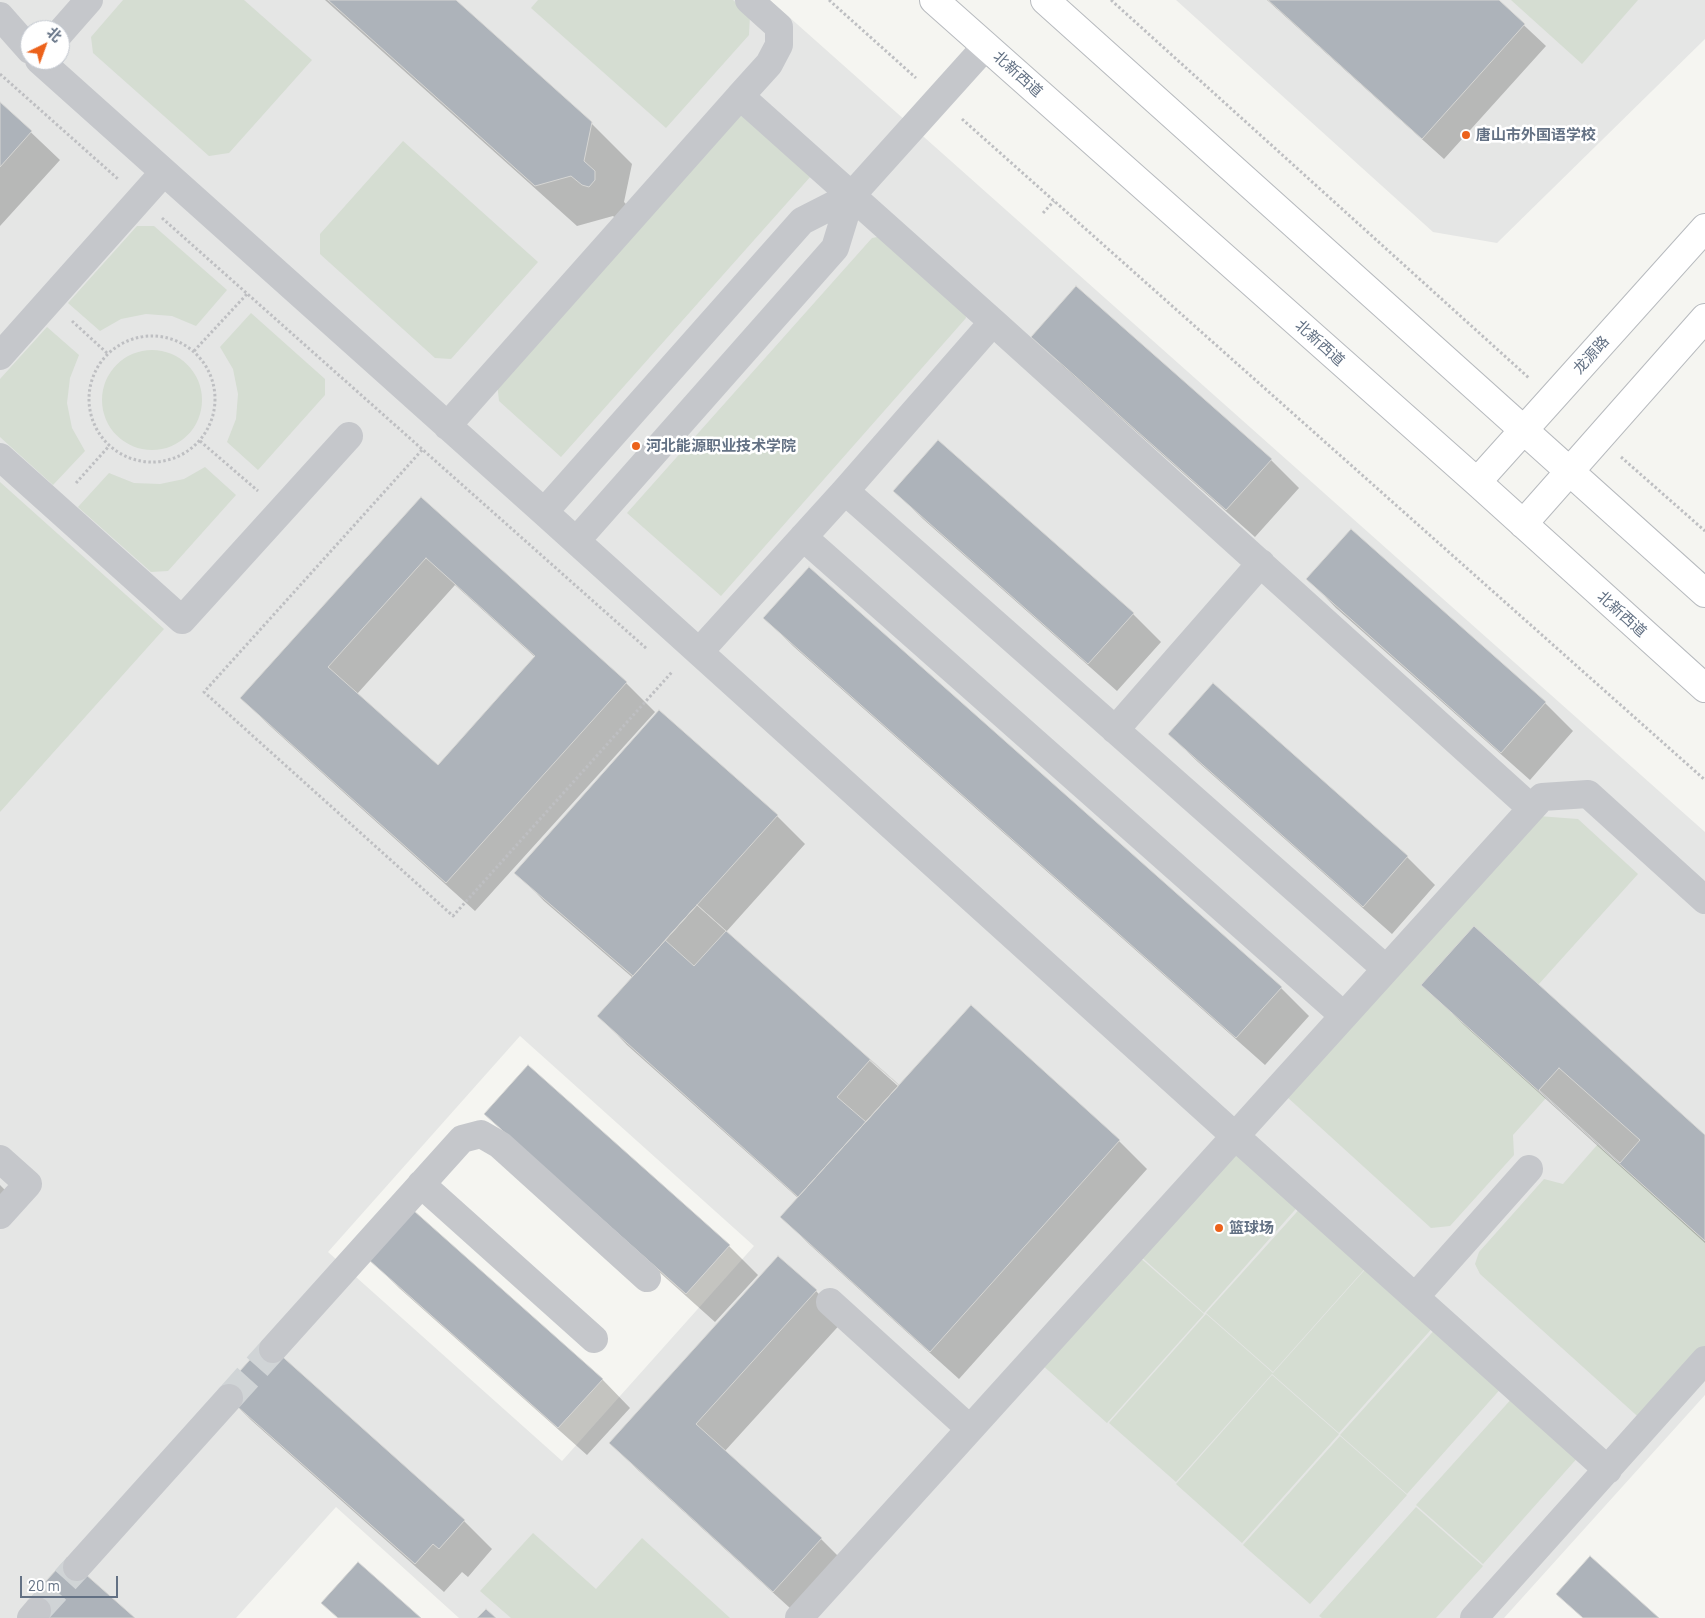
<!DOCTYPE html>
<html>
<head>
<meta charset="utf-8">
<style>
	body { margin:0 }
	#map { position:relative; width:1705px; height:1618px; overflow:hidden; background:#f5f5f1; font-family:Barlow,"Noto Sans SC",sans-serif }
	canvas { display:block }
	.north { position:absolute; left:20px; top:20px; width:50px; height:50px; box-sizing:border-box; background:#fff; border:1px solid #c1c6ce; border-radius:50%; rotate:42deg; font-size:14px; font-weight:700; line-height:20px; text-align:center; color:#637184 }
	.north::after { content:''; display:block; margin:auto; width:18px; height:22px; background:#ec621b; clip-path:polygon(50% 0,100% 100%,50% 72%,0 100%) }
	.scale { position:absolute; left:20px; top:1576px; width:98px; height:22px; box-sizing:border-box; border:2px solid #637184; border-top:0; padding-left:6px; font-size:15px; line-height:18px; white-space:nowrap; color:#637184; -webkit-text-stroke:4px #fff; paint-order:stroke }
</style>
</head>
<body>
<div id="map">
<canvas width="1705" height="1618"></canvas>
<div class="north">北</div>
<div class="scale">20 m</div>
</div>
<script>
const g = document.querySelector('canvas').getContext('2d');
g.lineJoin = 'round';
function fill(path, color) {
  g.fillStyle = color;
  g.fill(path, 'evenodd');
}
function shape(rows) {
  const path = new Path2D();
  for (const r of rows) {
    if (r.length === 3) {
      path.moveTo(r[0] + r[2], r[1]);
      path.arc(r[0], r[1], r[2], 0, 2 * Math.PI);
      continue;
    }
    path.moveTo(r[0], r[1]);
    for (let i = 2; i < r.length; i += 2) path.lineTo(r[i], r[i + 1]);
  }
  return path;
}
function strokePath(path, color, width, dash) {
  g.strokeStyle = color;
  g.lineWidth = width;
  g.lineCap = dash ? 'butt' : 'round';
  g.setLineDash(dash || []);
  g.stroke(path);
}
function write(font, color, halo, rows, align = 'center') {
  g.font = font + ' Barlow,"Noto Sans SC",sans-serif';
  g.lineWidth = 5;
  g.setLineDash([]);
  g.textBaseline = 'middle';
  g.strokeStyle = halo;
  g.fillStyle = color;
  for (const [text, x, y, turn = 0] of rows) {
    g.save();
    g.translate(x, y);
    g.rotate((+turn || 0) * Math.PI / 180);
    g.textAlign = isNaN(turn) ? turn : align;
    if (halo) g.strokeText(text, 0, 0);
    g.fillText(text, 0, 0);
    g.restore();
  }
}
const built = shape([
	[0,0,770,0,1705,832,1705,1395,1504,1618,459,1618,336,1507,236,1618,0,1618],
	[30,30,60,30,60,60,30,60],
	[520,1036,754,1246,562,1461,328,1252],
	[1176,0,1705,0,1705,39,1497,243,1433,232]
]);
const green = shape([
	[123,0,244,0,312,60,229,153,209,156,93,53,91,37],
	[538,0,733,0,750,15,749,35,666,128,531,8],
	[1511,0,1638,0,1582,64],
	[739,113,811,176,561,457,499,401,497,383],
	[403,141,538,262,451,359,435,358,320,254,320,234],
	[137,226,154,226,227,290,196,326,172,316,146,314,121,319,100,331,68,303],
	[888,235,963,302,966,318,721,596,627,513,872,238],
	[251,313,325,379,325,395,258,470,227,442,236,419,238,394,233,369,220,347],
	[47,327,79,355,70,378,67,403,72,428,85,451,53,485,0,437,0,379],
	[152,400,50],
	[205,467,236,495,168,571,151,572,78,507,109,473,134,483,160,484,184,479],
	[0,482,164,629,0,812],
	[1538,816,1578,819,1638,874,1538,985,1474,927,1422,984,1546,1098,1513,1135,1514,1155,1450,1226,1431,1228,1286,1096],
	[1234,1144,1301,1203,1204,1313,1137,1253],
	[1598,1144,1705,1241,1705,1354,1645,1423,1480,1274,1475,1264,1479,1252,1544,1179,1563,1184],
	[1304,1204,1370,1263,1273,1372,1206,1313],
	[1137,1255,1204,1314,1107,1423,1040,1363],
	[1370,1264,1436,1324,1339,1433,1272,1374,1176,1482,1109,1423,1206,1314,1273,1373],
	[1438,1326,1504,1385,1407,1494,1340,1435],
	[1272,1375,1339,1434,1242,1543,1176,1484],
	[1514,1396,1580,1455,1483,1564,1416,1505],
	[1340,1436,1407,1495,1310,1604,1243,1545],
	[1416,1507,1483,1566,1436,1618,1322,1618,1319,1616],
	[533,1533,596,1589,642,1538,730,1618,511,1618,480,1591]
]);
const shadow = shape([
	[325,0,455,0,591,123,632,164,624,202,635,213,623,225,613,216,577,226],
	[1267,0,1497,0,1546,46,1444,159],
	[0,103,60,160,0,226],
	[1033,336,1271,460,1299,488,1255,537,1061,365],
	[895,491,1133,614,1161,642,1117,691,923,519],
	[421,499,626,683,655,712,475,911,270,726,242,698],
	[455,585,535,657,438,767,357,694],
	[1351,530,1545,703,1573,731,1530,780,1336,608,1308,579],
	[765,618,1281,988,1309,1016,1265,1065,793,646],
	[1169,734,1407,857,1435,885,1392,934,1198,762],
	[777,816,805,844,726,932,899,1087,1119,1141,1147,1169,959,1379,810,1245,782,1217,798,1198,627,1045,599,1016,633,978,544,901,516,872],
	[1423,984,1705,1137,1705,1243,1464,1025],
	[529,1067,729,1246,758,1275,715,1322,514,1142],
	[0,1185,5,1190,0,1196],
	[371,1260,602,1379,630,1408,587,1455,399,1288],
	[816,1291,844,1320,724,1452,821,1539,849,1567,801,1618,639,1471,610,1443],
	[266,1344,464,1521,492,1549,468,1577,462,1572,444,1592,251,1420,223,1392]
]);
const building = shape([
	[328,0,456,0,592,122,584,161,595,171,595,180,589,187,582,185,571,176,535,186,328,0],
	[1268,0,1499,0,1525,24,1422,139,1268,0],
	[0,102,32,131,0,167,0,102],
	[1076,286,1272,459,1226,510,1031,337,1076,286],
	[938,440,1134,613,1088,664,893,491,938,440],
	[421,497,627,682,446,883,240,698,421,497],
	[426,558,535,656,438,765,328,667,426,558],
	[1351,529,1546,702,1501,753,1306,579,1351,529],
	[809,567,1282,987,1236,1038,763,618,809,567],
	[1213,683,1408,856,1363,907,1168,734,1213,683],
	[659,710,778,815,633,976,514,873,659,710],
	[697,905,899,1085,798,1197,597,1016,697,905],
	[697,905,726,931,694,966,665,940,697,905],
	[1474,926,1705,1135,1705,1241,1421,985,1474,926],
	[971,1005,1120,1140,930,1352,780,1217,971,1005],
	[870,1060,899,1085,866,1122,837,1097,870,1060],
	[528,1065,730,1245,686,1294,484,1114,528,1065],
	[1559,1068,1640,1140,1620,1163,1539,1090,1559,1068],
	[413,1210,603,1379,558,1428,369,1260,413,1210],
	[778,1256,817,1290,696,1424,822,1538,773,1592,609,1443,778,1256],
	[266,1342,465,1520,439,1549,433,1544,415,1564,221,1392,266,1342],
	[1590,1556,1659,1618,1583,1618,1556,1594,1590,1556],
	[67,1558,135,1618,45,1618,27,1602,67,1558],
	[358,1562,421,1618,338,1618,321,1603,358,1562],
	[486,1609,496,1618,477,1618,486,1609]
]);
const minorTunnel = shape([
	[229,1398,273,1349],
	[37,1611,77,1567]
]);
const path = shape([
	[829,0,916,78],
	[1111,0,1529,378],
	[0,74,118,179],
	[962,119,1705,780],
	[1043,213,1054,201],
	[162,218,647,649],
	[72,321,107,353],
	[152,399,63],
	[194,351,247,294],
	[200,441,258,491],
	[422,450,204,692,453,916,672,672],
	[1621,457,1705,531],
	[76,483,109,446]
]);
const minor = shape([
	[0,16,30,50],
	[60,33,89,0],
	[39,60,544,512,1235,1136,1608,1470],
	[740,96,769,64,779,45,779,27,749,0],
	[993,322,1531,808],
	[0,356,164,172],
	[447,426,740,96,993,322,845,491,699,652],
	[0,457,182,620,349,436],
	[845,491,1386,969],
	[544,512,802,221,851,196,986,46],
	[803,537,1344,1016],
	[576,541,835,248,851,196],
	[1115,730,1261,563],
	[0,1159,28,1184,0,1215],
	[421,1184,594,1339],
	[1415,1297,1529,1169],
	[830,1302,970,1429],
	[273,1349,462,1139,481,1134,500,1145,647,1278],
	[77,1567,229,1398],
	[31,1618,37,1611],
	[799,1618,1542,797,1588,794,1705,900],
	[1474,1618,1705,1360]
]);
const major = shape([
	[934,0,1477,482,1705,688],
	[1045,0,1705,593],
	[1477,482,1705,228],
	[1523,524,1705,318]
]);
const markers = [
	[1466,135,5,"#ec621b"],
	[636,446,5,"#ec621b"],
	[1219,1228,5,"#ec621b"]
];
const streetNames = [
	["北新西道",1018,74,42],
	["北新西道",1320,343,42],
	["龙源路",1591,355,-48],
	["北新西道",1622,614,42]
];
const poiNames = [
	["唐山市外国语学校",1476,135],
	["河北能源职业技术学院",646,446],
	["篮球场",1229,1228]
];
fill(built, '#e5e6e5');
fill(green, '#d5ddd2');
fill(shadow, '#0003');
fill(building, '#adb3ba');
strokePath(building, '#d6d6d4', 1);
strokePath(minorTunnel, '#d0d4d6', 28, [28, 14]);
strokePath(major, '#b7babe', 30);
strokePath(path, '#bebfc2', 3, [2.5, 2.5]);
strokePath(minor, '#c5c7cb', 28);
strokePath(major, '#fff', 28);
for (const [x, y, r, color] of markers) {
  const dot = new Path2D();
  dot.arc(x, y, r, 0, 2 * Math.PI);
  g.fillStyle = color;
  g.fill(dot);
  strokePath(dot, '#fff', 2);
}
write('15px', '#637184', '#fff', streetNames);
write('bold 15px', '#637184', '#fff', poiNames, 'left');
</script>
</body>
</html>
